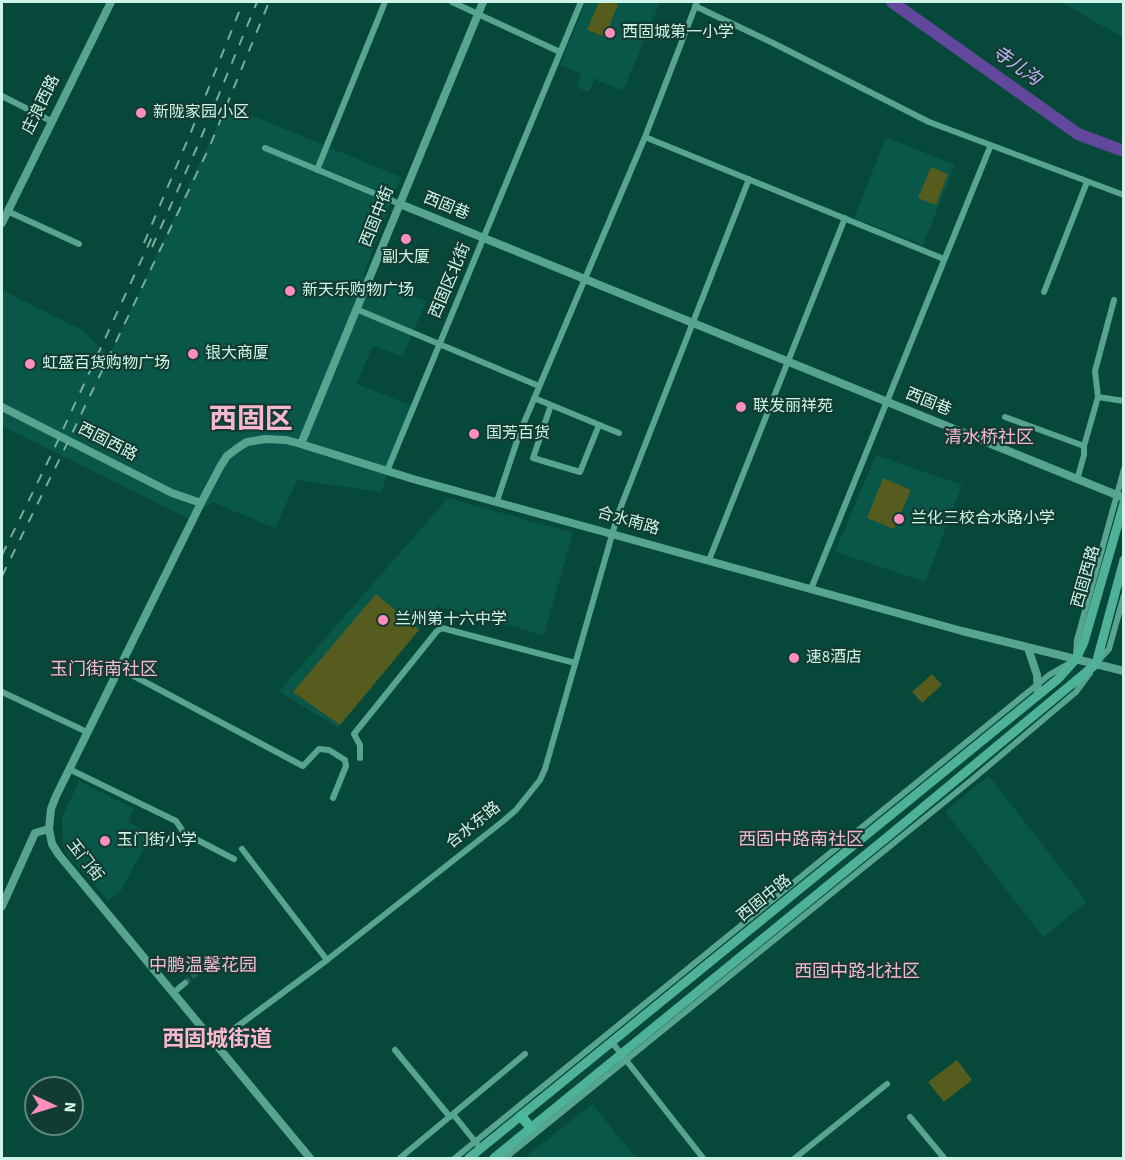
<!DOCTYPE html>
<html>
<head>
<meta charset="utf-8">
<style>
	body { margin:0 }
	#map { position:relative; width:1125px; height:1160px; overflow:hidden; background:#06493b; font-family:"Source Sans 3",sans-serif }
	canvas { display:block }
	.frame { position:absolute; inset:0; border:3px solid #cff4e8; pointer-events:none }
	.north { position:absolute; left:24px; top:1076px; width:60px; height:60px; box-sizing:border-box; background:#123c32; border:2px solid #5e867b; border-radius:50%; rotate:94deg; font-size:16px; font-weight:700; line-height:24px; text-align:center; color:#cff4e8 }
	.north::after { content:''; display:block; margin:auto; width:21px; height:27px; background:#fe8ebd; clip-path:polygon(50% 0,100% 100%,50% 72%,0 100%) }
</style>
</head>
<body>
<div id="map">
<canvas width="1125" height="1160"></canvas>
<div class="frame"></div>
<div class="north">N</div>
</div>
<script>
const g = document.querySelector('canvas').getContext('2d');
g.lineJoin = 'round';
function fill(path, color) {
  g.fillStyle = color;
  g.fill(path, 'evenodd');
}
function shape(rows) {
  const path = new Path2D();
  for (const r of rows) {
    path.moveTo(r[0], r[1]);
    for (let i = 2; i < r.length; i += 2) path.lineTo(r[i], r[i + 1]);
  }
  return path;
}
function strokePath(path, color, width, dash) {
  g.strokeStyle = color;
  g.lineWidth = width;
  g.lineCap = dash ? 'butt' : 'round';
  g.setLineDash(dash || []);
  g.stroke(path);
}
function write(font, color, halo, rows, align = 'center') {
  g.font = font + ' "Source Sans 3","Noto Sans SC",sans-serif';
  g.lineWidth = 4.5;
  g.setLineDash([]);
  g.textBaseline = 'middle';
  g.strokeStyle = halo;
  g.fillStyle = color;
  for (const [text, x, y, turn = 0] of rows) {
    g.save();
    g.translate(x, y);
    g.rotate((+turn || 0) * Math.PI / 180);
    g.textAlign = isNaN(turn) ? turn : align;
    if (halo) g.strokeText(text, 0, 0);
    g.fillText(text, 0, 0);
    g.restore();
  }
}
const built = shape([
	[586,2,660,2,623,91,594,79,589,92,576,87,581,74,560,65],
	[1061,2,1123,2,1123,34,1122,37],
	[227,105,401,177,363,275,426,301,403,356,373,346,356,384,413,406,381,492,297,480,275,528,212,502,189,519,2,426,2,290,84,331,109,356],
	[886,137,955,165,923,245,854,218],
	[876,455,962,485,925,582,835,552],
	[448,498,573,533,544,635,438,606,338,728,279,691],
	[989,776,1087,902,1043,937,945,811],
	[79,781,134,809,128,822,151,834,121,891,108,901,68,855,63,844,62,818],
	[592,1104,636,1158,524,1158]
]);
const green = shape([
	[599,2,612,2,618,4,605,37,587,30],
	[931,167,948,174,936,205,918,198],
	[883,478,911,490,894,529,867,518],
	[376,594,419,630,340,725,293,692],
	[932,674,942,685,922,703,912,692],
	[957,1060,972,1080,944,1102,928,1082]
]);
const river = shape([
	[892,2,1078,134,1124,151]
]);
const streetTunnel = shape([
	[185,983,200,970]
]);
const street = shape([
	[452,2,560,52],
	[695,6,773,43,929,122,1124,195],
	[2,96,51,121],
	[645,137,944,259],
	[265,148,400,204],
	[317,170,385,2],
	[7,211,79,244],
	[1044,292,1087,182],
	[1114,300,1095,371,1098,397,1124,401],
	[356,309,539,386],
	[534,398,619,433],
	[551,405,533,458,580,472,599,425],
	[1005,417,1084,446,1098,397],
	[387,471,581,2],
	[1077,480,1084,455,1084,446],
	[497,501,520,432,645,137,697,2],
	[709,560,845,218],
	[811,589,990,147],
	[1076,655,1077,640,1124,469],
	[1097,662,1109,649,1124,595],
	[121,664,130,674,303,766,319,749,329,750,345,760,346,766,333,798],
	[2,692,87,732],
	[360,758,360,745,354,734,437,631,442,628,575,663],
	[69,769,176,821,184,833,234,859],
	[242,849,327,960],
	[200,970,213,960],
	[173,993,185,983],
	[611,1041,703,1158],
	[215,1043,327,960,502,822,516,810,540,780,545,769,618,514,749,179],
	[395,1050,450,1117],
	[453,1114,477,1144],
	[910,1117,944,1158],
	[400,1158,525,1054],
	[455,1158,1049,675,1068,664],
	[505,1158,974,778,1076,692,1090,673],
	[795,1158,887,1084]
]);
const secondary = shape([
	[400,204,1124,498],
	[2,223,111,2],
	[2,407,172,493,201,503],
	[301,444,483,2],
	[1028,648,1037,675,1038,695],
	[2,906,35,833,49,829],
	[310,1158,59,855,52,844,49,829,51,809,56,796,201,503,220,467,227,456,239,447,247,442,265,439,286,440,301,444,413,479,962,631,1124,671]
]);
const primary = shape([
	[469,1158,1058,679,1076,659,1084,642,1124,503],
	[494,1158,891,834,1096,664,1124,560]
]);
const highway = shape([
	[521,1116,531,1128]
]);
const rail = shape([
	[144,243,191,132,243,2],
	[152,247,198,145,257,2],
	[2,555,54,449,152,237],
	[2,576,63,452,209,148,269,2]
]);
const markers = [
	[610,33,6,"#fe8ebd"],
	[141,113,6,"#fe8ebd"],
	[406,239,6,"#fe8ebd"],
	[290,291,6,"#fe8ebd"],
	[193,354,6,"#fe8ebd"],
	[30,364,6,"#fe8ebd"],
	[741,407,6,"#fe8ebd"],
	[474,434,6,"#fe8ebd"],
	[899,519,6,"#fe8ebd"],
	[383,620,6,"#fe8ebd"],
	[794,658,6,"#fe8ebd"],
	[105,841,6,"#fe8ebd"]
];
const poiNames = [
	["西固城第一小学",622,33],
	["新陇家园小区",153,113],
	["副大厦",406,258,"center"],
	["新天乐购物广场",302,291],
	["银大商厦",205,354],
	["虹盛百货购物广场",42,364],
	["联发丽祥苑",753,407],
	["国芳百货",486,434],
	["兰化三校合水路小学",911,519],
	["兰州第十六中学",395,620],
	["速8酒店",806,658],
	["玉门街小学",117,841]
];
const streetNames = [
	["庄浪西路",42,105,-64],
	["西固巷",446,207,22],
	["西固中街",378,217,-68],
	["西固区北街",451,281,-67],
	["西固巷",928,403,22],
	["西固西路",107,443,27],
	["合水南路",628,522,16],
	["西固西路",1087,577,-74],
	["合水东路",474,826,-39],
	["玉门街",84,861,52],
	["西固中路",765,899,-39]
];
const waterNames = [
	["寺儿沟",1016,67,35]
];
const neighbourhoodNames = [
	["清水桥社区",989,439],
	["玉门街南社区",104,671],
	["西固中路南社区",801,841],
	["中鹏温馨花园",203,967],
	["西固中路北社区",857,973]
];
const districtNames = [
	["西固城街道",217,1041]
];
const townNames = [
	["西固区",251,422]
];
fill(built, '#095748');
fill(green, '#565b1e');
strokePath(river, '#61489c', 12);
strokePath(streetTunnel, '#246355', 6, [6, 3]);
strokePath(street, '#57a48f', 6);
strokePath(secondary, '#57a48f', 8);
strokePath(primary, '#4fb198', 9);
strokePath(highway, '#4ab99e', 10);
strokePath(rail, '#79ab9e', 2, [10, 10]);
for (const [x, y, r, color] of markers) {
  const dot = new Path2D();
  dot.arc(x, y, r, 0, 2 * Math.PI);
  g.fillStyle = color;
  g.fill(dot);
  strokePath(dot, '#123c32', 2);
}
write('16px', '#cff4e8', '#123c32', poiNames, 'left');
write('16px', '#cff4e8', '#123c32', streetNames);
write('italic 18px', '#c8b9fe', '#123c32', waterNames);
write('18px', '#f7b7cf', '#123c32', neighbourhoodNames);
write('bold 22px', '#f7b7cf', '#123c32', districtNames);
write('bold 28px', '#f7b7cf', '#123c32', townNames);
</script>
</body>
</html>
